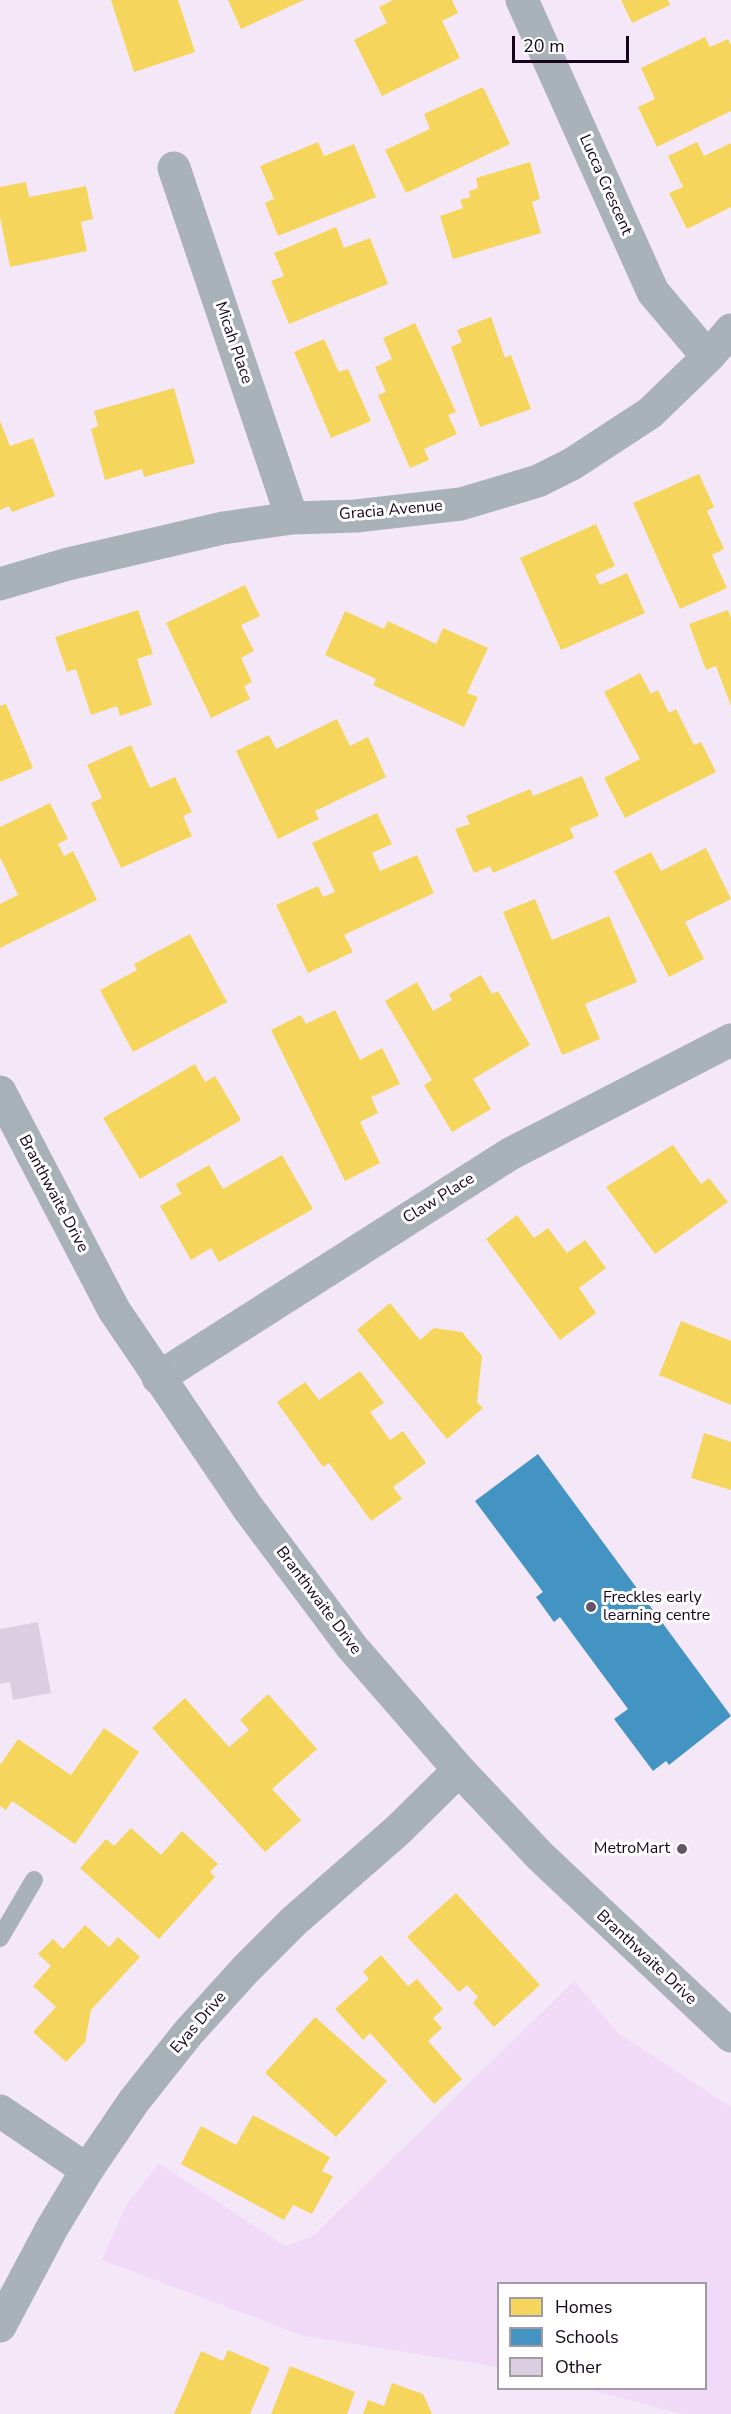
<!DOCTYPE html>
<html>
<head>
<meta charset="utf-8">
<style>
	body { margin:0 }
	#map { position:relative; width:731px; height:2414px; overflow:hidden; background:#f4e8f8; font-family:"Nunito Sans",sans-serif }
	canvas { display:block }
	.legend { position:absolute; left:497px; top:2282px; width:210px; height:108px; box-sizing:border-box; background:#fff; border:2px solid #a29ba4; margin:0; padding:8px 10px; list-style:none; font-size:18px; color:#16041c }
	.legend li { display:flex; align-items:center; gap:12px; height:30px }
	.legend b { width:30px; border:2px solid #a29ba4 }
	.scale { position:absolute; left:512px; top:36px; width:117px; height:27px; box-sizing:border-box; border:3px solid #16041c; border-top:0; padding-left:8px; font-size:18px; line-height:21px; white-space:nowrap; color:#16041c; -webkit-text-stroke:4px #fff; paint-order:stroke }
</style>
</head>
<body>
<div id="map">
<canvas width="731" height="2414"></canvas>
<ul class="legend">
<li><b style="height:16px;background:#f6d55c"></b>Homes</li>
<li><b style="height:16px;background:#4393c3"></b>Schools</li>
<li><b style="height:16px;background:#dccee1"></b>Other</li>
</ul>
<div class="scale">20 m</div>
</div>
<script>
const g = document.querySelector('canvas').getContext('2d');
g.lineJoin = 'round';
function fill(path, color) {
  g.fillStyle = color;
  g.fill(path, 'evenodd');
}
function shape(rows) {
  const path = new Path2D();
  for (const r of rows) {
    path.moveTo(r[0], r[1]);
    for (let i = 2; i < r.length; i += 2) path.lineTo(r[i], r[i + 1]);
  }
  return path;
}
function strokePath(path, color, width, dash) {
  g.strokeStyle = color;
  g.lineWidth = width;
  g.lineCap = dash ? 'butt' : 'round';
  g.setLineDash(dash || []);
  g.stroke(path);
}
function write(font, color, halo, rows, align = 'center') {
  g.font = font + ' "Nunito Sans",sans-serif';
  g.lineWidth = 6;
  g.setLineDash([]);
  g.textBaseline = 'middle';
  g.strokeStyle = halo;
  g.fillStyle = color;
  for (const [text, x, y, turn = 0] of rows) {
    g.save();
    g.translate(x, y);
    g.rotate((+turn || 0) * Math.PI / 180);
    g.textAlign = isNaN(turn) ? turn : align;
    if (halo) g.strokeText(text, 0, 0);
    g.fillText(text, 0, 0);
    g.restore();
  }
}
const green = shape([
	[574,1981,619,2034,731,2107,731,2414,682,2414,588,2389,706,2388,706,2284,498,2284,498,2367,304,2336,102,2260,125,2207,159,2163,285,2246,313,2236]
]);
const homes = shape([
	[111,0,178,0,195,52,134,72],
	[228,0,304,0,241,29],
	[393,0,452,0,458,13,442,21,460,58,382,96,354,40,387,23,379,7],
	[621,0,668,0,670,5,632,23],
	[705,37,710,47,728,39,731,45,731,111,657,147,638,107,655,99,641,68],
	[483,87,510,144,406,193,385,150,430,129,424,114],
	[318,142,324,156,354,144,376,197,278,236,265,203,274,199,260,166],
	[697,142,704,156,731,143,731,207,687,229,669,193,683,187,668,156],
	[530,162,540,199,532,202,541,233,453,259,440,216,463,208,460,200,470,197,469,191,478,188,476,178],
	[26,182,29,197,86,186,93,219,81,222,87,251,10,267,0,217,0,187],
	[336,227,344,248,370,238,388,284,289,324,271,281,284,276,274,253],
	[491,317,505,358,511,355,531,409,480,427,451,347,462,342,457,330],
	[415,323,456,412,448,415,457,434,424,449,429,460,410,468,378,395,386,392,375,367,392,359,383,338],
	[324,339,339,372,348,369,371,421,331,438,294,352],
	[174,388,195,463,144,477,142,469,105,480,91,429,98,426,94,411],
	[0,421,10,446,33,438,55,496,12,512,9,506,0,510],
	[699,474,714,507,707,511,724,549,712,555,727,588,680,609,633,503],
	[596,524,615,566,595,575,600,585,627,573,645,613,561,650,520,558],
	[245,585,260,616,241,625,254,651,241,658,252,682,244,686,250,699,211,718,166,623],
	[138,610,153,654,137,659,152,705,120,716,117,706,91,715,76,669,67,672,55,637],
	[728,610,731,618,731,706,716,666,706,670,689,624],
	[345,611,384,629,388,621,436,644,443,628,488,648,467,693,478,697,464,727,373,685,376,679,325,655],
	[640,673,651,694,658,690,669,713,676,709,694,745,701,742,716,772,625,818,604,778,640,759,604,692],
	[6,704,33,768,0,782,0,706],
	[337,719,350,746,368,737,386,777,315,811,319,819,278,839,236,751,269,735,276,749],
	[131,745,150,788,175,777,192,812,183,816,192,836,121,868,91,803,102,798,87,765],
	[582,776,599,816,570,828,574,838,493,873,490,866,474,873,455,829,470,824,466,816,530,789,533,796],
	[50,803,68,839,58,844,64,856,73,851,97,900,0,948,0,904,18,895,0,857,0,827],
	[377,813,392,844,372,853,380,871,417,855,434,893,344,935,353,952,308,973,276,905,318,886,323,897,335,892,312,843],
	[706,848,731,899,685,922,704,959,669,977,614,871,651,852,661,871],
	[535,899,552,940,609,916,637,982,585,1004,600,1039,562,1055,503,912],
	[190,934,227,1002,133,1052,100,990,137,970,134,964],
	[481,975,492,994,498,991,530,1045,473,1079,491,1109,452,1132,424,1085,432,1080,385,1001,417,982,433,1011,452,1000,449,994],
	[335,1010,360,1060,382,1048,400,1084,371,1097,378,1113,360,1122,380,1163,345,1181,271,1030,301,1015,306,1024],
	[195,1064,205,1082,215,1076,241,1120,140,1179,103,1118],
	[673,1145,701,1184,709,1178,728,1202,655,1254,606,1187],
	[282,1155,313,1209,219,1262,211,1248,191,1260,160,1206,181,1194,176,1184,209,1165,223,1189],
	[517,1215,534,1238,548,1228,567,1253,585,1240,606,1268,579,1288,596,1313,560,1340,486,1239],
	[390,1303,420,1340,434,1328,462,1332,482,1356,477,1402,483,1408,447,1439,357,1330],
	[681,1321,731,1341,731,1405,659,1375],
	[360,1371,384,1403,370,1412,390,1440,403,1431,426,1463,393,1487,402,1499,371,1521,329,1463,323,1467,277,1402,305,1382,319,1400],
	[704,1433,731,1442,731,1490,691,1478],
	[268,1694,317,1749,272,1789,301,1820,265,1852,152,1728,185,1698,229,1747,249,1730,240,1720],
	[104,1728,139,1752,75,1844,12,1801,6,1810,0,1806,0,1765,18,1739,71,1775],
	[131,1828,161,1855,182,1831,218,1864,210,1872,215,1877,159,1939,80,1868,106,1839,114,1846],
	[456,1893,540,1985,494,2027,473,2003,478,1997,467,1985,459,1992,407,1937],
	[85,1925,109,1947,118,1937,140,1957,91,2010,85,2042,66,2062,33,2032,56,2007,33,1986,51,1966,38,1954,53,1939,63,1949],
	[381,1955,408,1986,417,1979,443,2009,433,2018,442,2028,428,2041,462,2079,434,2104,370,2033,363,2040,335,2009,369,1979,363,1972],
	[315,2017,387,2081,336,2137,265,2073],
	[253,2115,330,2157,322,2171,333,2176,312,2214,293,2205,284,2220,181,2164,201,2126,236,2145],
	[228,2350,270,2368,250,2414,174,2414,201,2351,223,2361],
	[290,2366,355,2392,347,2414,271,2414],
	[392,2383,423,2394,432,2414,363,2414,368,2400,384,2406]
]);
const schools = shape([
	[538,1454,731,1716,669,1765,666,1761,653,1771,614,1719,628,1709,560,1617,554,1622,536,1597,543,1592,475,1501]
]);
const building = shape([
	[38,1622,51,1693,13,1700,10,1682,0,1684,0,1629]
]);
const lane = shape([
	[0,1938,34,1880]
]);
const street = shape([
	[522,0,653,292,708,357],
	[174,168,292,518],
	[0,584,68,564,223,528,292,518,356,516,461,504,538,481,572,464,650,413,708,357,731,330],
	[158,1378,510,1154,731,1040],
	[0,2326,52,2228,87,2170]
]);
const secondary = shape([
	[0,1092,114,1310,248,1508,352,1647,459,1770,540,1856,731,2036],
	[0,2111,87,2170,134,2101,188,2033,245,1970,294,1921,397,1831,459,1770]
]);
const markers = [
	[591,1607,6,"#645469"],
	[682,1849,6,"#645469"]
];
const streetNames = [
	["Lucca Crescent",605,185,66],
	["Micah Place",233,343,71],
	["Gracia Avenue",391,511,-5],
	["Branthwaite Drive",53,1194,62],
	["Claw Place",439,1199,-32],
	["Branthwaite Drive",318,1601,53],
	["Branthwaite Drive",646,1958,43],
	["Eyas Drive",199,2023,-49]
];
const poiNames = [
	["Freckles early",603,1598],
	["learning centre",603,1616],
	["MetroMart",670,1849,"right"]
];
fill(green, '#f0daf8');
fill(homes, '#f6d55c');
fill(schools, '#4393c3');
fill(building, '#dccee1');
strokePath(lane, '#a8b2b8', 18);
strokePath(street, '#a8b2b8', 33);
strokePath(secondary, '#a8b1b8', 33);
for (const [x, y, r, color] of markers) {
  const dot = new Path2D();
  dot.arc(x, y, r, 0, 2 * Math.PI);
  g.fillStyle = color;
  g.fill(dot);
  strokePath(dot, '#fff', 2);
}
write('16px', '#16041c', '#fff', streetNames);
write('16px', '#16041c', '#fff', poiNames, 'left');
</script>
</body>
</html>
